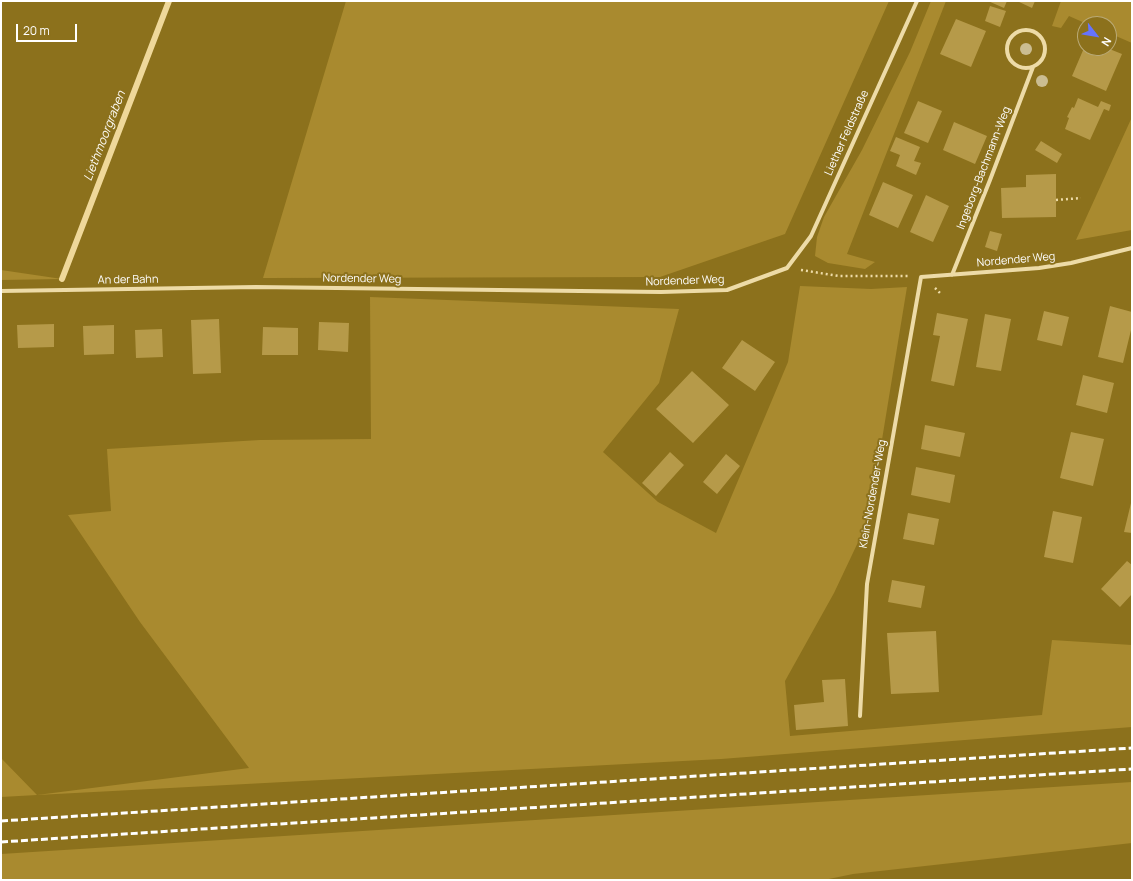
<!DOCTYPE html>
<html>
<head>
<meta charset="utf-8">
<style>
	body { margin:0 }
	#map { position:relative; width:1133px; height:881px; overflow:hidden; background:#8c711c; font-family:Manrope,sans-serif }
	canvas { display:block }
	.frame { position:absolute; inset:0; border:2px solid #fff; pointer-events:none }
	.north { position:absolute; left:1077px; top:16px; width:40px; height:40px; box-sizing:border-box; background:#8c711c; border:1px solid #baaa77; border-radius:50%; rotate:121deg; font-size:11px; font-weight:700; line-height:16px; text-align:center; color:#fff }
	.north::after { content:''; display:block; margin:auto; width:14px; height:18px; background:#6573fd; clip-path:polygon(50% 0,100% 100%,50% 72%,0 100%) }
	.scale { position:absolute; left:16px; top:24px; width:61px; height:18px; box-sizing:border-box; border:2px solid #fff; border-top:0; padding-left:5px; font-size:12px; line-height:14px; white-space:nowrap; color:#fff; -webkit-text-stroke:3px #8c711c; paint-order:stroke }
</style>
</head>
<body>
<div id="map">
<canvas width="1133" height="881"></canvas>
<div class="frame"></div>
<div class="north">N</div>
<div class="scale">20 m</div>
</div>
<script>
const g = document.querySelector('canvas').getContext('2d');
g.lineJoin = 'round';
function fill(path, color) {
  g.fillStyle = color;
  g.fill(path, 'evenodd');
}
function shape(rows) {
  const path = new Path2D();
  for (const r of rows) {
    if (r.length === 3) {
      path.moveTo(r[0] + r[2], r[1]);
      path.arc(r[0], r[1], r[2], 0, 2 * Math.PI);
      continue;
    }
    path.moveTo(r[0], r[1]);
    for (let i = 2; i < r.length; i += 2) path.lineTo(r[i], r[i + 1]);
  }
  return path;
}
function strokePath(path, color, width, dash) {
  g.strokeStyle = color;
  g.lineWidth = width;
  g.lineCap = dash ? 'butt' : 'round';
  g.setLineDash(dash || []);
  g.stroke(path);
}
function write(font, color, halo, rows, align = 'center') {
  g.font = font + ' Manrope,sans-serif';
  g.lineWidth = 4;
  g.setLineDash([]);
  g.textBaseline = 'middle';
  g.strokeStyle = halo;
  g.fillStyle = color;
  for (const [text, x, y, turn = 0] of rows) {
    g.save();
    g.translate(x, y);
    g.rotate((+turn || 0) * Math.PI / 180);
    g.textAlign = isNaN(turn) ? turn : align;
    if (halo) g.strokeText(text, 0, 0);
    g.fillText(text, 0, 0);
    g.restore();
  }
}
const green = shape([
	[346,1,889,1,785,234,660,277,263,278],
	[931,1,946,1,847,254,875,262,865,269,828,263,815,256,817,237,824,217,862,150,910,52],
	[1061,1,1132,1,1132,43,1109,33,1109,24,1087,24,1069,16,1061,28,1052,26],
	[1132,117,1132,230,1076,240],
	[1,270,62,279,1,280],
	[800,286,871,289,907,287,869,519,834,593,785,681,790,736,1042,715,1052,640,1132,645,1132,727,721,759,37,795,1,797,1,758,37,795,249,768,140,622,68,515,111,511,107,449,260,440,371,439,370,297,679,309,659,383,603,452,658,502,716,533,788,362],
	[1132,782,1132,843,853,874,824,880,1,880,1,854]
]);
const stream = shape([
	[62,279,169,1]
]);
const building = shape([
	[988,1,1007,1,1004,8],
	[1017,1,1035,1,1032,8],
	[990,6,1006,11,1000,27,985,21],
	[956,19,986,31,971,67,940,54],
	[1084,48,1107,48,1122,54,1106,91,1072,76],
	[1078,98,1098,107,1101,101,1111,105,1109,111,1104,109,1090,140,1065,129,1069,118,1067,117,1072,107,1074,108],
	[918,101,942,111,928,143,904,133],
	[954,122,987,136,975,164,943,150],
	[896,137,920,147,914,161,921,163,916,175,896,166,900,155,890,151],
	[1041,141,1062,154,1057,163,1035,150],
	[1056,174,1056,217,1002,218,1001,188,1026,187,1026,175],
	[883,182,913,195,898,228,869,215],
	[926,195,949,206,933,242,910,232],
	[990,231,1002,234,997,251,985,247],
	[1110,306,1132,312,1132,326,1123,363,1098,357],
	[1044,311,1069,317,1062,346,1037,340],
	[937,313,968,319,954,386,931,381,940,336,933,335],
	[985,314,1011,319,1001,371,976,367],
	[219,319,221,373,193,374,191,320],
	[319,322,349,323,348,352,318,350],
	[54,324,54,347,18,348,17,325],
	[114,325,114,354,84,355,83,326],
	[263,327,298,328,298,355,262,355],
	[162,329,163,357,136,358,135,330],
	[742,340,775,362,755,391,722,368],
	[692,371,729,405,693,443,656,409],
	[1083,375,1114,383,1107,413,1076,405],
	[925,425,965,433,960,457,921,449],
	[1071,432,1104,439,1093,486,1060,478],
	[670,452,684,465,656,496,642,483],
	[726,454,740,466,717,494,703,482],
	[916,467,955,475,950,503,911,495],
	[1131,503,1132,503,1132,533,1124,532],
	[1053,511,1082,517,1073,563,1044,557],
	[908,513,939,519,934,545,903,539],
	[1127,561,1132,565,1132,594,1120,607,1101,589],
	[892,580,925,586,921,608,888,602],
	[936,631,939,692,891,694,887,633],
	[845,679,848,726,796,730,794,705,824,702,822,680]
]);
const path = shape([
	[1056,200,1081,198],
	[801,270,839,276,910,276],
	[935,288,940,293]
]);
const street = shape([
	[1026,49,19],
	[952,275,990,180,1033,67],
	[1,291,256,287,661,292,727,290,787,268,811,236,917,1],
	[860,716,867,584,921,277,1039,268,1071,263,1132,248]
]);
const rail = shape([
	[1,821,1132,748],
	[1,842,1132,769]
]);
const trees = [
	[1026,49],
	[1042,81]
];
const streetNames = [
	["Liether Feldstraße",847,133,-66],
	["Ingeborg-Bachmann-Weg",984,168,-69],
	["Nordender Weg",1016,260,-5],
	["Nordender Weg",362,279,1],
	["An der Bahn",128,280,-1],
	["Nordender Weg",685,281,-2],
	["Klein-Nordender-Weg",873,494,-80]
];
const waterNames = [
	["Liethmoorgraben",105,136,-69]
];
fill(green, '#a98a2f');
strokePath(stream, '#efd89a', 6);
fill(building, '#b69a49');
strokePath(path, '#eddba7', 2.5, [2, 3]);
strokePath(street, '#eddba7', 4);
strokePath(rail, '#fff', 3, [7, 3]);
g.fillStyle = '#cbbd92';
for (const [x, y] of trees) {
  g.beginPath();
  g.arc(x, y, 6, 0, 2 * Math.PI);
  g.fill();
}
write('11px', '#fff', '#8c711c', streetNames);
write('italic 12px', '#fdfbf4', '#8c711c', waterNames);
</script>
</body>
</html>
